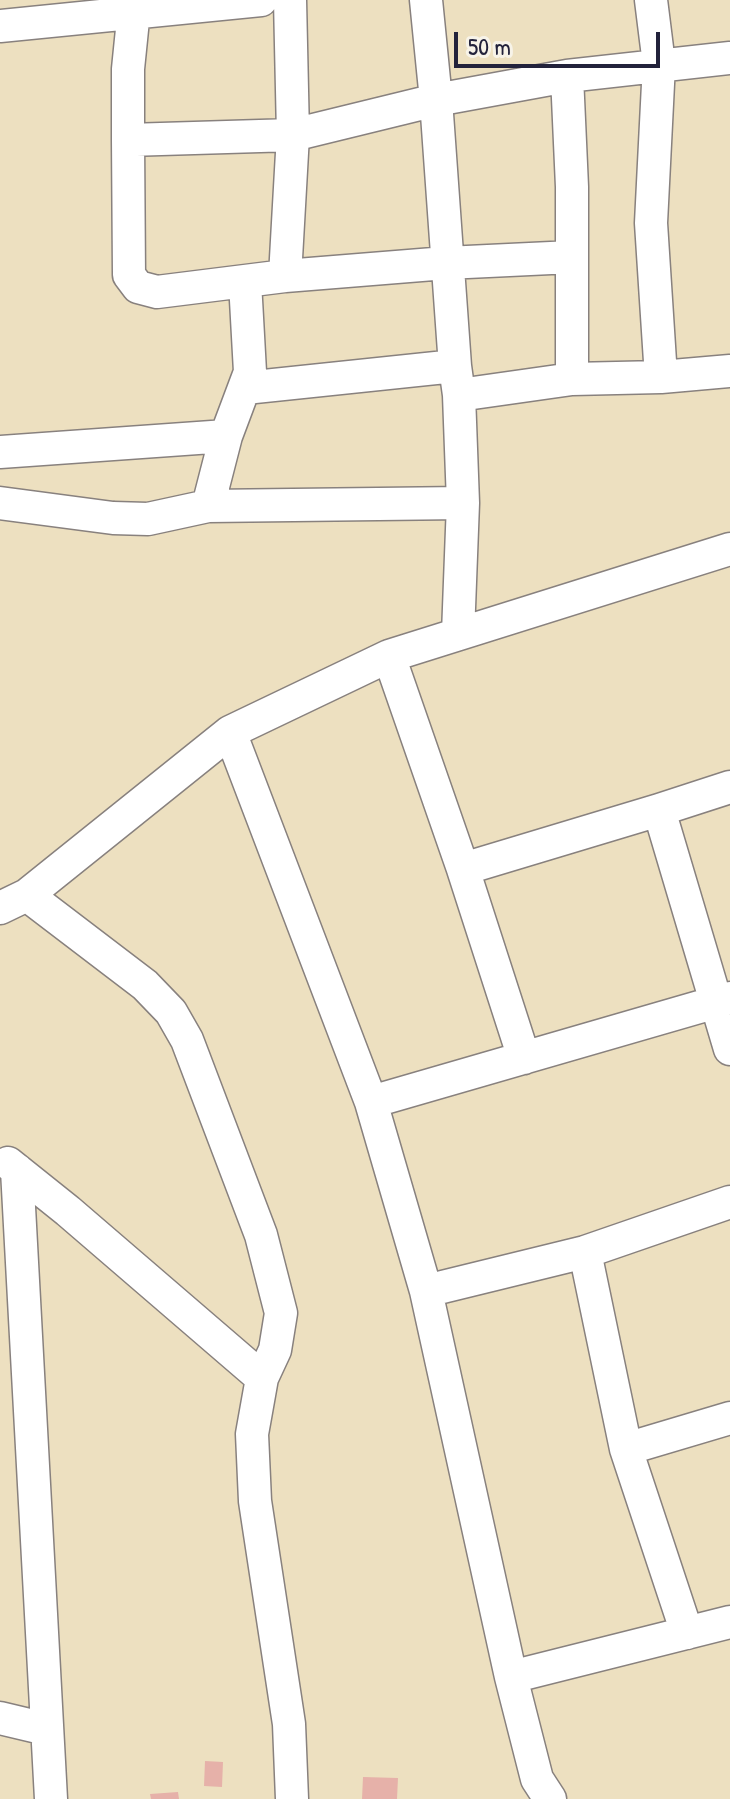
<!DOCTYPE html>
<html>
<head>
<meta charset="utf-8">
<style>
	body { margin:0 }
	#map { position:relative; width:730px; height:1799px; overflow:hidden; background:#ede0c0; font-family:"Patrick Hand",sans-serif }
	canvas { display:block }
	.scale { position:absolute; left:454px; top:32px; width:206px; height:36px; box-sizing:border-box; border:4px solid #22223b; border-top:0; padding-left:10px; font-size:24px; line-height:28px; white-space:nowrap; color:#22223b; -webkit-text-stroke:6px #f7f3e8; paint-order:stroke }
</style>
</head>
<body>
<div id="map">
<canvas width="730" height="1799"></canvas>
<div class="scale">50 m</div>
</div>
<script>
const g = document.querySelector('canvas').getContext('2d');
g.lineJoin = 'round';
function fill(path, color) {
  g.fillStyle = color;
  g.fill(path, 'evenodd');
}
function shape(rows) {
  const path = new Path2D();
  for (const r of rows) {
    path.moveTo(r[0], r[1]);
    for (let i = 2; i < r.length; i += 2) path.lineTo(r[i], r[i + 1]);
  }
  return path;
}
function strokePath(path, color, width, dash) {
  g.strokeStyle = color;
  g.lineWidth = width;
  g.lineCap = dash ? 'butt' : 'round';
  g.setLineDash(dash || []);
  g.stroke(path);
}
const building = shape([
	[205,1761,223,1762,222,1787,204,1786],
	[363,1777,398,1778,397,1799,362,1799],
	[178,1792,179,1799,151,1799,150,1794]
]);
const minor = shape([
	[135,0,128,69,128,140,129,275,138,287,157,292,285,276,446,263,572,257],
	[426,0,436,100,455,366,459,395,463,503,458,634],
	[651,0,659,64,651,223,661,377],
	[0,26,261,0],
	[567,76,572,187,572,379],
	[128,140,293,135,436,100,567,76,730,58],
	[285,276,293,135,290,0],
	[245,388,455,366],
	[459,395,572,379,661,377,730,371],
	[0,452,226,436],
	[0,503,113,518,148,519,208,506,463,503],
	[208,506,226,436,250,372,245,282],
	[389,656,463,869,524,1058],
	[230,732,371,1102,426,1291,511,1677,537,1779,550,1799],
	[659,810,730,1049],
	[463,869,659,810,730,787],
	[27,895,145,985,171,1012,187,1040,261,1235,281,1313,275,1350,262,1378,252,1434,255,1501,289,1724,292,1799],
	[0,908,27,895,230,732,389,656,730,549],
	[371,1102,730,998],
	[8,1163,68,1211,262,1378],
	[17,1170,51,1799],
	[585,1252,626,1449,687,1633],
	[426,1291,585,1252,730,1202],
	[626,1449,730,1418],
	[511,1677,730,1622],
	[0,1718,46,1729]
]);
fill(building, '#e6b1a9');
strokePath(minor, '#88817e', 35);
strokePath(minor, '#fff', 32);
</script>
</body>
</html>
